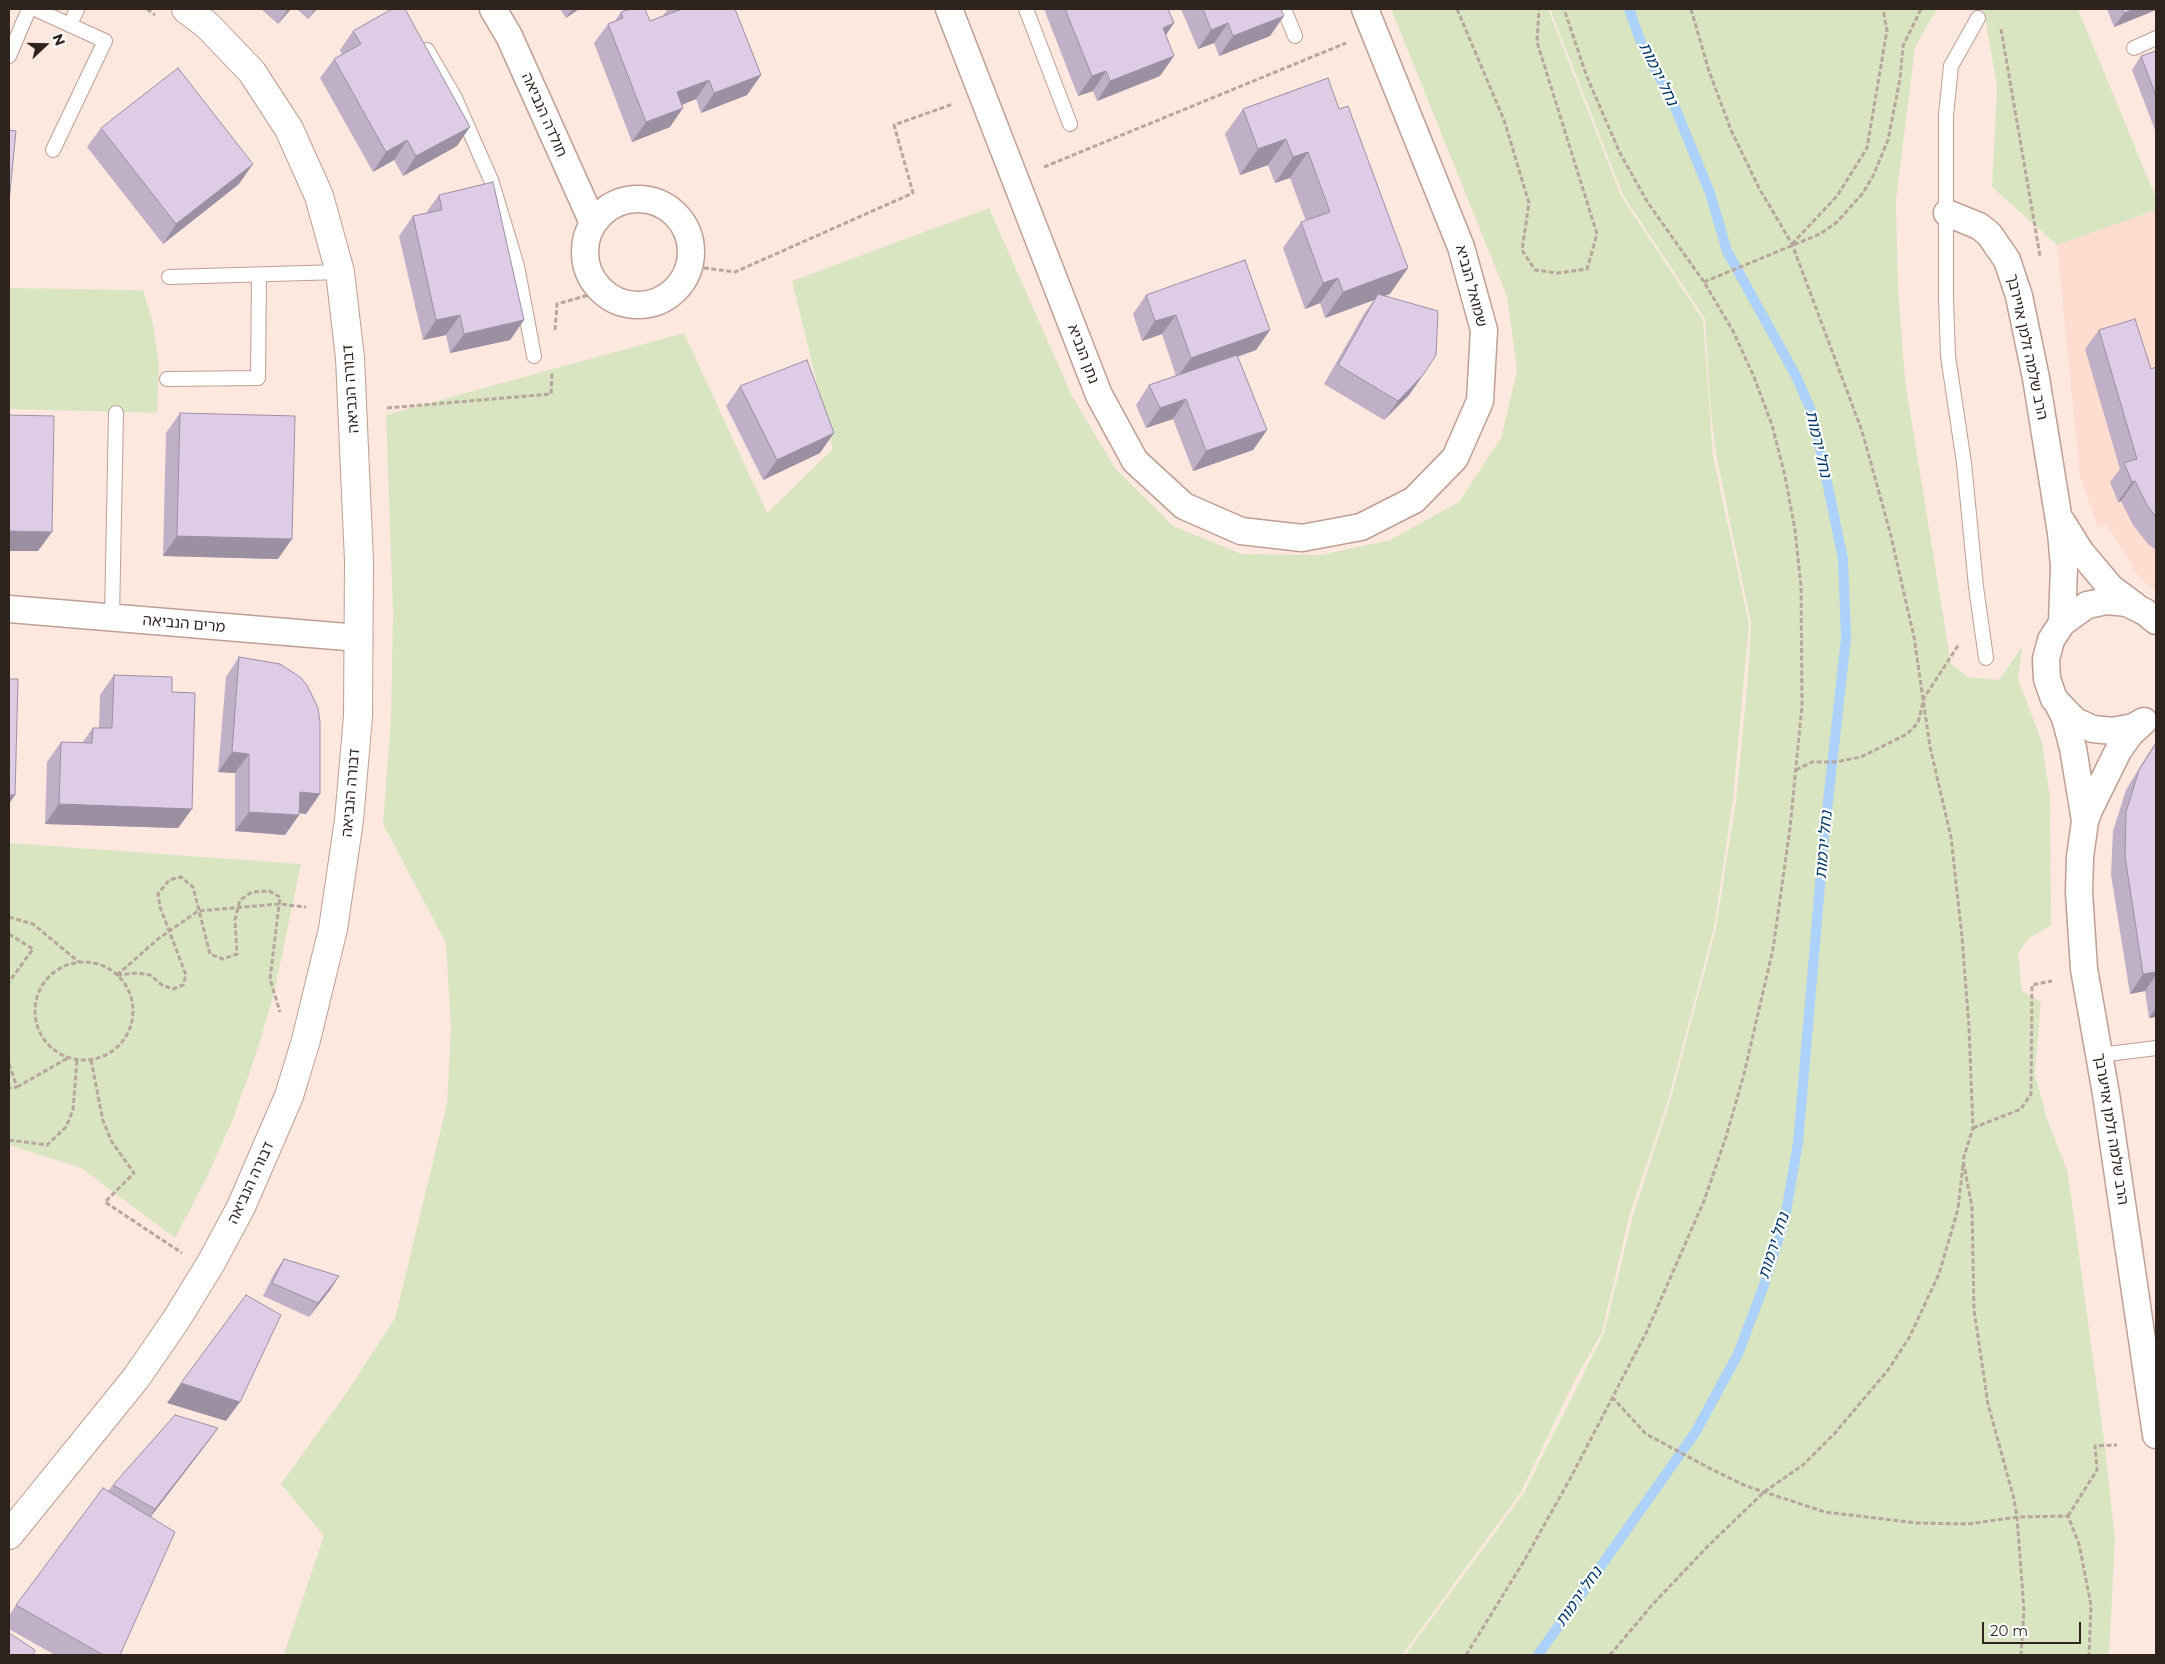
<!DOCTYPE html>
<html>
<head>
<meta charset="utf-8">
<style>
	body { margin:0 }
	#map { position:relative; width:2165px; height:1664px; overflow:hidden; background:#fde8e0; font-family:Montserrat,sans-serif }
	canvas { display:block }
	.frame { position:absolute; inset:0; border:10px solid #2f231e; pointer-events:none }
	.north { position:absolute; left:20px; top:20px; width:50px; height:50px; -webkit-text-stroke:4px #fff; paint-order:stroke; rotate:69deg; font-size:14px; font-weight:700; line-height:20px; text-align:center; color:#2f231e }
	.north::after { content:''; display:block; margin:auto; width:18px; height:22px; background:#2f231e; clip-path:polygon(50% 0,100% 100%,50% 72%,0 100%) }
	.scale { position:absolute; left:1982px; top:1622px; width:99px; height:22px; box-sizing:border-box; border:2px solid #2f231e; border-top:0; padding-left:6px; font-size:15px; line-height:18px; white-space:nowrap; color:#2f231e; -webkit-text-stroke:4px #fff; paint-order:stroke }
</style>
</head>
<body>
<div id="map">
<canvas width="2165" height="1664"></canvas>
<div class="frame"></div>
<div class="north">N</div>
<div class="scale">20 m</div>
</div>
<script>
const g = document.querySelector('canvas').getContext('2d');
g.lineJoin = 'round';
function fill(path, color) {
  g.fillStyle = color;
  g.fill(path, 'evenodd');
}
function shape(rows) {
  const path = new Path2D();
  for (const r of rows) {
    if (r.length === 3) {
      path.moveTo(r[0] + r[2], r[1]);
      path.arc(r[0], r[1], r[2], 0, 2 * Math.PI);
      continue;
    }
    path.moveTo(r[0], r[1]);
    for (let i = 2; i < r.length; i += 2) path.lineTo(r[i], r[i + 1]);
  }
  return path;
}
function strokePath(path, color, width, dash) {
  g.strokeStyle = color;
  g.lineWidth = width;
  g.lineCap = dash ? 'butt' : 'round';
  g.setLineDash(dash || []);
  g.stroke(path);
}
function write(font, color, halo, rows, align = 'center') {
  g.font = font + ' Montserrat,"Noto Sans Hebrew",sans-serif';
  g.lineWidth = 4.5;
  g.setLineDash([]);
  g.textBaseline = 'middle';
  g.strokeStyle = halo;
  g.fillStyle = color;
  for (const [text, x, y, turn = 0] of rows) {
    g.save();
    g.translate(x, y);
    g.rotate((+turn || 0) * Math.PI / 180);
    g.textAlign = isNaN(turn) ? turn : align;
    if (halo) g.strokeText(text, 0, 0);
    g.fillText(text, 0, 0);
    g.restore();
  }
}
const built = shape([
	[2156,210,2156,591,2140,579,2107,525,2098,527,2080,477,2057,245]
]);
const green = shape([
	[1391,9,1548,9,1621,196,1703,320,1713,455,1749,624,1733,800,1714,928,1668,1101,1630,1214,1602,1332,1574,1382,1521,1492,1402,1655,284,1655,324,1536,281,1484,347,1392,395,1318,447,1104,451,1029,446,943,383,824,391,717,393,612,386,415,684,333,767,513,833,449,792,281,989,208,1072,396,1115,468,1173,526,1242,554,1321,555,1390,540,1459,502,1501,438,1517,371,1507,296],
	[1550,9,1937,9,1915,47,1896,201,1898,289,1905,380,1951,664,1968,677,1999,680,2022,647,2018,679,2042,742,2050,798,2051,925,2028,939,2018,954,2022,991,2041,1002,2035,1074,2047,1119,2068,1173,2106,1455,2115,1541,2109,1655,1405,1655,1524,1493,1604,1333,1633,1215,1670,1101,1716,928,1736,800,1747,688,1751,623,1716,455,1710,404,1705,319,1623,195],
	[1977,9,2078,9,2156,198,2156,210,2057,245,1992,187,1997,87,1984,11],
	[9,288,143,290,153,323,159,367,157,413,9,409],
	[9,843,301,864,274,994,255,1057,233,1119,206,1179,175,1238,81,1168,9,1145]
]);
const stream = shape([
	[1538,1655,1695,1433,1738,1354,1764,1285,1785,1218,1798,1143,1824,838,1846,638,1843,559,1813,415,1796,376,1727,251,1710,193,1672,100,1642,45,1629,9]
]);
const path = shape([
	[147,9,155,15],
	[1457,9,1504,120,1529,203,1522,250,1535,270,1558,273,1587,269,1597,234,1537,42,1539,9],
	[1691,9,1709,71,1731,130,1759,188,1792,244,1862,431,1890,532,1914,637,1930,747,1951,837,1962,937,1969,1027,1973,1128,1963,1160,1972,1207,1974,1310,1988,1404,2014,1499,2017,1517,2024,1610,2021,1655],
	[2001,29,2040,256],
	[1044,167,1346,43],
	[1792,244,1837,196,1867,148,1887,30,1883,9],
	[689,266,735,272,913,193,894,125,953,104],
	[1704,282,1820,234,1837,222,1863,193,1873,176,1888,140,1900,79,1903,46,1921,9],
	[555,330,557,304,603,291],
	[387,408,551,394,552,371],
	[1796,770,1812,762,1835,762,1861,757,1907,734,1918,723,1924,698,1959,644],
	[9,917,33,924,79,962],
	[9,934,33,949,9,982],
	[84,1011,49],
	[117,975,138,973,150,975,162,985,173,989,183,985,186,975,160,907,158,894,169,880,181,877,193,887,210,954,223,959,237,954,235,920,240,900,252,892,269,891,280,897,270,979,280,1012],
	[117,975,158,939,198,911,279,904,306,907],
	[91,1060,103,1121,112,1142,134,1173,105,1202,182,1253],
	[9,1064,17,1087,9,1088],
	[17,1087,68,1058],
	[1973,1128,2021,1109,2031,1094,2032,985,2052,981],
	[9,1140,47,1145,66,1127,73,1110,77,1060],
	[1612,1397,1646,1434,1711,1469,1746,1486,1825,1512,1917,1523,1968,1524,2017,1517,2068,1516,2079,1544,2091,1605,2089,1655],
	[2068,1516,2097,1470,2095,1446,2117,1445],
	[1466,1655,1524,1561,1570,1479,1647,1331,1704,1201,1726,1137,1744,1074,1773,949,1790,828,1802,706,1801,586,1795,530,1785,476,1772,425,1754,377,1733,331,1704,282,1648,203,1620,153,1587,77,1564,9],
	[1610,1655,1653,1604,1707,1547,1764,1492,1803,1465,1835,1433,1888,1370,1909,1338,1939,1274,1958,1209,1963,1165]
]);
const lane = shape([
	[35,9,105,41,53,150],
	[1026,9,1070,124],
	[1284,9,1295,36],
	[1978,18,1951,66,1946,115,1946,299,1948,356,1964,463,1976,587,1986,658],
	[70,25,77,9],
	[2134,48,2156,38],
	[427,50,455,98,491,180,517,266,534,356],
	[9,56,29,9],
	[169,277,340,272],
	[167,379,258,378,259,275],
	[112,618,116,413],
	[2100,1055,2156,1048]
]);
const street = shape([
	[493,9,509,36,593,223],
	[949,9,1099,395,1135,461,1184,506,1241,531,1302,538,1361,527,1414,500,1455,458,1480,401,1484,330,1461,247,1365,9],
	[638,252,53],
	[1947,213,1979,226,1989,234,2007,260,2019,296,2036,378,2061,533,2064,566,2062,623],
	[2062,522,2080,551,2111,588,2134,605],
	[9,609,359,638],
	[2059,706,2065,718,2073,748,2085,821],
	[2144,721,2133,727,2113,731,2093,729,2075,721,2054,699,2047,679,2046,659,2051,640,2062,623,2087,605,2107,601,2127,603,2145,612,2156,621],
	[2143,722,2130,734,2118,751,2089,810,2085,821,2080,857,2079,892,2084,969,2106,1094,2156,1435]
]);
const secondary = shape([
	[9,1535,136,1378,176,1320,211,1263,241,1207,289,1096,306,1040,333,929,349,820,358,716,359,561,350,358,340,272,319,196,289,129,252,72,207,25,186,9]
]);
const wall = shape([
	[261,9,291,9,278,24],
	[297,9,317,9,308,19],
	[560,9,579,9,566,18],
	[668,9,735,9,761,75,747,95,701,113,696,99,682,105,670,127,632,142,594,43,608,24,615,21,621,12,650,21,664,15,664,14],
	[1044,9,1168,9,1174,23,1166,35,1160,76,1097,101,1093,91,1078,96],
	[1181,9,1281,9,1270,36,1219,56,1214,43,1198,49],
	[2107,9,2156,9,2156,10,2114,27],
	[353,31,457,146,403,176,394,160,373,172,320,78,334,59,342,54,340,50],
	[2156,51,2156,130,2155,130,2132,70,2141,56],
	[1328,78,1390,294,1384,296,1423,375,1409,395,1384,420,1324,384,1364,314,1374,300,1325,318,1320,303,1305,309,1283,248,1301,222,1306,221,1290,178,1275,183,1268,165,1240,175,1225,134,1243,109],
	[101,128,239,184,163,244,87,147],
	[439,195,524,320,510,340,450,353,446,335,423,340,399,236,413,216,426,213],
	[1146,295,1270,330,1256,350,1237,357,1267,430,1253,450,1193,471,1173,419,1146,428,1136,405,1149,385,1176,376,1162,334,1142,341,1133,314],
	[2099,330,2151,369,2156,367,2156,550,2148,544,2133,525,2121,501,2118,502,2110,482,2120,469,2085,349],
	[740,386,820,453,763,480,726,406],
	[180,413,278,559,163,556,166,433],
	[239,657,320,794,306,814,299,813,299,815,285,835,235,831,235,773,218,772,226,677],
	[114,675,172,692,192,809,178,828,45,824,47,762,61,742,82,743,93,728,99,728,100,695],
	[2156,742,2156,1017,2149,1018,2145,991,2130,994,2111,875,2113,831,2126,790,2146,757],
	[284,1259,339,1276,330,1290,309,1317,263,1296,275,1272],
	[218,1428,208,1442,150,1517,120,1655,55,1655,9,1629,9,1616,16,1605,113,1485]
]);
const shadedWall = shape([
	[288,9,291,9,278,24],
	[315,9,317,9,308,19],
	[573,9,579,9,566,18],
	[2135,9,2156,9,2156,10,2114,27,2124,13],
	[1284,16,1270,36,1219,56,1233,36],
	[1174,23,1160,43,1163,28],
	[1228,23,1214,43,1198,49,1211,30],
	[1174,56,1160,76,1097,101,1110,81],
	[1106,71,1093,91,1078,96,1092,76],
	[761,75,747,95,701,113,714,93],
	[709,80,696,99,664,112,677,92],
	[683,108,670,127,632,142,646,122],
	[470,127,457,146,403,176,416,156],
	[1286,139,1268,165,1240,175,1258,149],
	[407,140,394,160,373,172,386,152],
	[1308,152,1290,178,1275,183,1293,157],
	[253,164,239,184,163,244,176,224],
	[1408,268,1390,294,1375,299,1378,294,1374,300,1325,318,1343,292],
	[1338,278,1320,303,1305,309,1323,283],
	[460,315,446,335,423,340,436,320],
	[1176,315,1162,334,1142,341,1155,321],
	[524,320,510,340,450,353,464,334],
	[1270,330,1256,350,1177,378,1191,358],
	[1423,375,1409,395,1384,420,1398,401],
	[1186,399,1173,419,1146,428,1160,408],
	[1267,430,1253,450,1193,471,1206,451],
	[834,433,820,453,763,480,777,460],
	[2135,481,2121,501,2118,502,2132,482],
	[9,531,52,532,38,551,9,551],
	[177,536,292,539,278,559,163,556],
	[232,752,249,754,235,773,218,772],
	[300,792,320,794,306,814,287,811],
	[9,795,15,795,9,804],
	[59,804,192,809,178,828,45,824],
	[249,812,299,815,285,835,235,831],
	[2156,972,2156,975,2145,991,2130,994,2143,974],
	[2156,1008,2156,1017,2149,1018],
	[339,1276,330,1290,309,1317,318,1303],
	[181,1383,240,1402,226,1421,167,1403],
	[218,1428,208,1442,146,1523,155,1509]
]);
const building = shape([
	[392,9,405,9,470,127,416,156,407,140,386,152,334,59,361,44,353,31,392,9],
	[631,9,645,9,650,21,682,9,735,9,761,75,714,93,709,80,677,92,683,108,646,122,608,24,623,18,621,12,631,9],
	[1065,9,1168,9,1174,23,1163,28,1174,56,1110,81,1106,71,1092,76,1065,9],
	[1203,9,1281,9,1284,16,1233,36,1228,23,1211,30,1203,9],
	[2122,9,2135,9,2124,13,2122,9],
	[2156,51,2156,96,2141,56,2156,51],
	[178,68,253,164,176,224,101,128,178,68],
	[1328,78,1339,109,1348,106,1408,268,1343,292,1338,278,1323,283,1301,222,1330,212,1308,152,1293,157,1286,139,1258,149,1243,109,1328,78],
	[9,130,16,131,9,202,9,130],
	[493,182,524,320,464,334,460,315,436,320,413,216,442,210,439,195,493,182],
	[1245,260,1270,330,1191,358,1176,315,1155,321,1146,295,1245,260],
	[1378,294,1438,311,1436,355,1423,375,1398,401,1338,365,1378,294],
	[2135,319,2151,369,2156,367,2156,517,2147,505,2135,481,2132,482,2124,463,2137,459,2099,330,2135,319],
	[1237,355,1267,430,1206,451,1186,399,1160,408,1149,385,1237,355],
	[807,360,834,433,777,460,740,386,807,360],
	[180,413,295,416,292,539,177,536,180,413],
	[9,415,54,416,52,532,9,531,9,415],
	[239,657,280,664,300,677,307,685,318,708,320,722,320,794,300,792,299,815,249,812,249,754,232,752,239,657],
	[114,675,172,677,172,692,195,693,192,809,59,804,61,742,92,743,93,728,112,728,114,675],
	[9,679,18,679,15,795,9,795,9,679],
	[2156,743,2156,972,2143,974,2125,856,2126,812,2139,770,2156,743],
	[284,1259,339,1276,318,1303,272,1283,284,1259],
	[246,1295,281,1315,240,1402,181,1383,246,1295],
	[175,1415,218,1428,155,1509,113,1485,175,1415],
	[103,1488,175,1532,120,1655,103,1655,16,1605,103,1488],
	[9,1633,35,1650,33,1655,9,1655,9,1633]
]);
const streetNames = [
	["חולדה הנביאה",544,115,66],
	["שמואל הנביא",1471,286,75],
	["הרב שלמה זלמן אויירבך",2027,347,78],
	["נתן הנביא",1083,354,69],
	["דבורה הנביאה",351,389,-94],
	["מרים הנביאה",184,624,5],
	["דבורה הנביאה",351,793,-85],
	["הרב שלמה זלמן אויערבך",2111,1129,81],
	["דבורה הנביאה",251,1183,-65]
];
const waterNames = [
	["נחל ירמות",1658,74,64],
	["נחל ירמות",1818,444,77],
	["נחל ירמות",1824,845,-85],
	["נחל ירמות",1774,1246,-72],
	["נחל ירמות",1579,1597,-55]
];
fill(built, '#fedcd0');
fill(green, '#d9e5c0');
strokePath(stream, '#acd1fb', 10);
strokePath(lane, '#bf9f93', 16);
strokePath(street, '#bf9f93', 29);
strokePath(secondary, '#bf9f93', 30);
strokePath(path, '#b7a59e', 3, [5, 2.5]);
strokePath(lane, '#fff', 14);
strokePath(street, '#fff', 26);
strokePath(secondary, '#fff', 28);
fill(wall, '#bfafc7');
fill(shadedWall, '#9b8fa2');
fill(building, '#decce7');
strokePath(building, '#9b8fa2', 1);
write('15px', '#2f231e', '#fff', streetNames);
write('italic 16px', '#003768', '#fff', waterNames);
</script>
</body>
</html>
